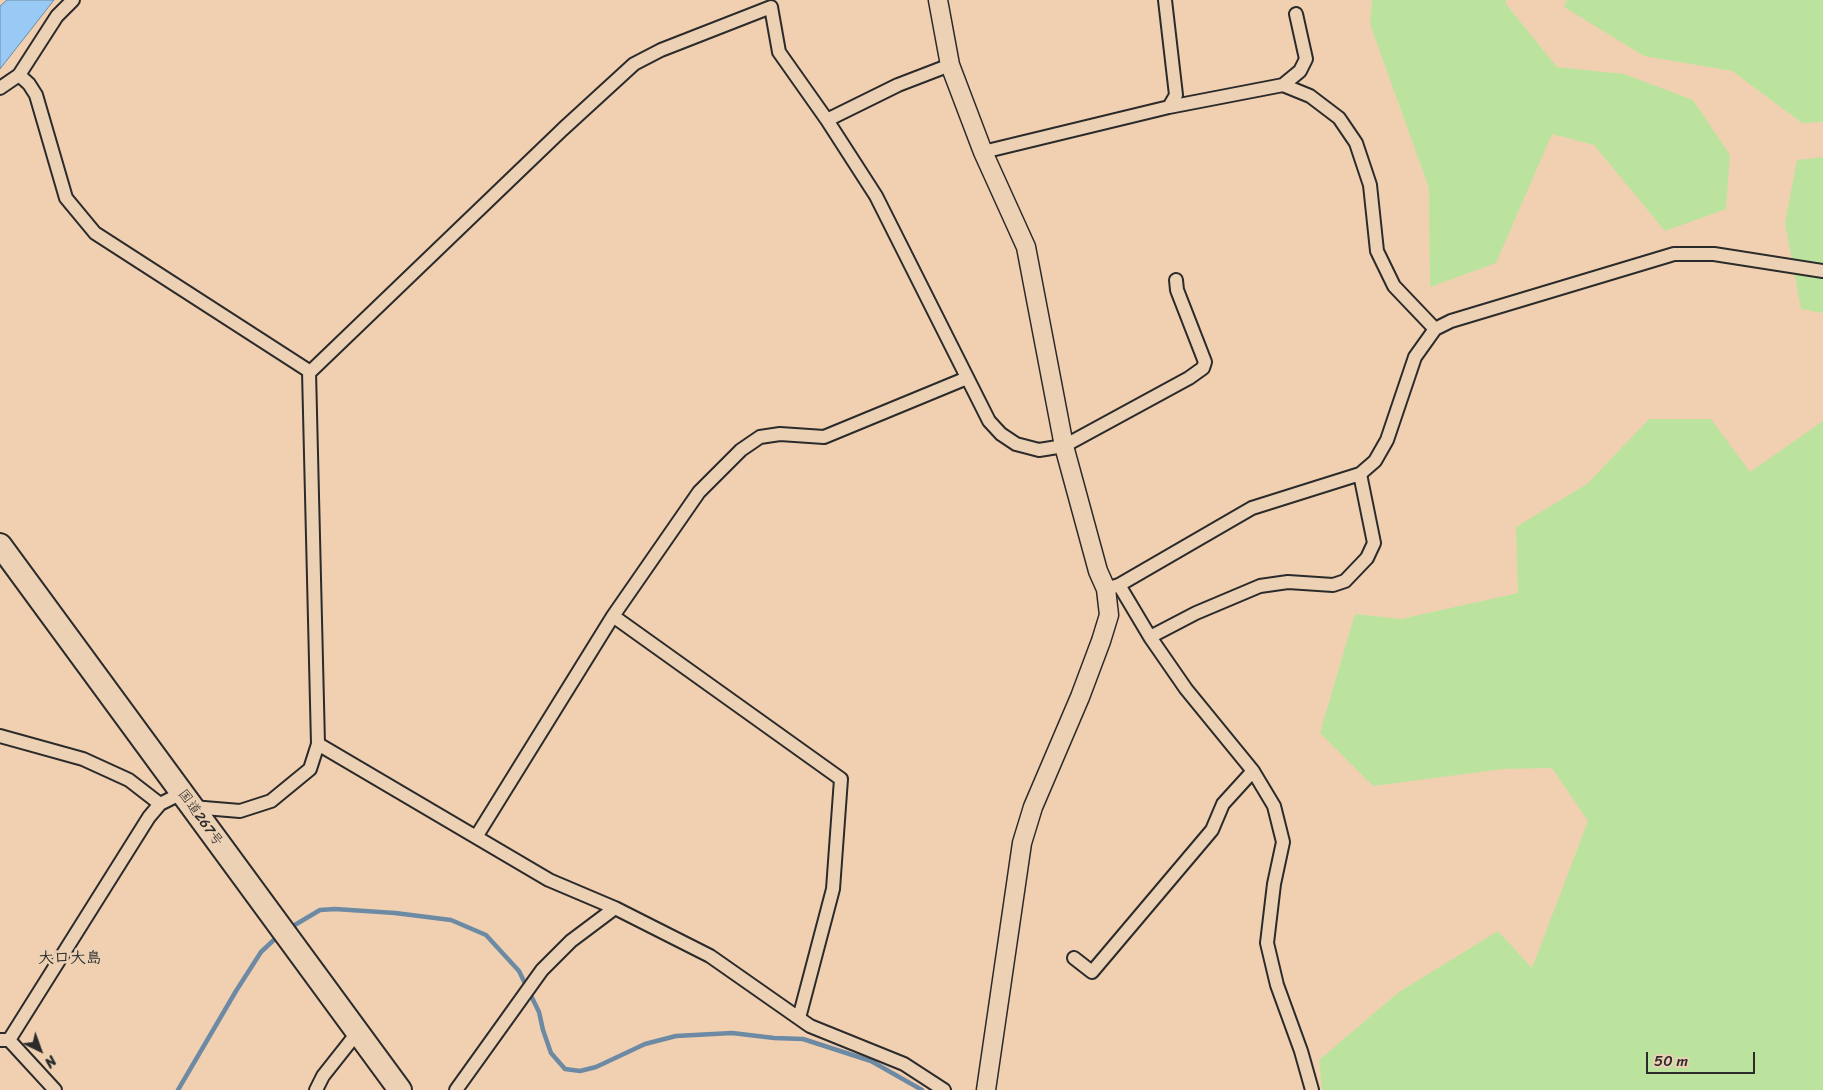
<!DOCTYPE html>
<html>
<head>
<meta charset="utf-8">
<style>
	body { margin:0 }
	#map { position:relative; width:1823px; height:1090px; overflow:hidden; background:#f1d0b1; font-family:Sriracha,sans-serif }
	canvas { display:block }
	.north { position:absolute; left:15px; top:1025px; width:50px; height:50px; -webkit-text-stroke:4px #edd1b4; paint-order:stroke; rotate:138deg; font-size:14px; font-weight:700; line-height:20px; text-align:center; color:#2b2b2b }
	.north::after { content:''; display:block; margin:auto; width:18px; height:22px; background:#2b2b2b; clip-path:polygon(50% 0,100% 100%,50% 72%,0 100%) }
	.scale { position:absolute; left:1646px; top:1052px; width:109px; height:22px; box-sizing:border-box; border:2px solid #2b2b2b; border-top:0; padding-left:6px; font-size:15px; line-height:18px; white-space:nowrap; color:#2b2b2b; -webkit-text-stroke:4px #edd1b4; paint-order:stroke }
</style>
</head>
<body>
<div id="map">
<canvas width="1823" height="1090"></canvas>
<div class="north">N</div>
<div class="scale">50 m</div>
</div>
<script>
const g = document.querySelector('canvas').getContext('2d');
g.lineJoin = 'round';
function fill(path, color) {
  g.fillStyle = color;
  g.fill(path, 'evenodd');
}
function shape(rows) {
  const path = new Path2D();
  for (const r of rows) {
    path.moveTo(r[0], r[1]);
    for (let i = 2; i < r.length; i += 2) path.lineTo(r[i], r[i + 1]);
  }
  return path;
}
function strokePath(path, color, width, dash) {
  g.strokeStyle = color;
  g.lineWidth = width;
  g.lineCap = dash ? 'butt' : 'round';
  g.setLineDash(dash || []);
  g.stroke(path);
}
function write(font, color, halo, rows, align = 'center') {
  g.font = font + ' Sriracha,"Klee One",sans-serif';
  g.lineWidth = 5;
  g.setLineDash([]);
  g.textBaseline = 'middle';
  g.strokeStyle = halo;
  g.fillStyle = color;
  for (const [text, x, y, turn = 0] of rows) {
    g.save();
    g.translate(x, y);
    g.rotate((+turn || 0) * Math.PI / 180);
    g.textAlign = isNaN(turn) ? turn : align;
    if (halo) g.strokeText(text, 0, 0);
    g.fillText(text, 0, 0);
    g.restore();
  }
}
const green = shape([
	[1372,0,1506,0,1506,4,1557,67,1624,74,1693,100,1730,155,1726,209,1665,231,1594,145,1552,134,1496,263,1430,287,1429,188,1370,24],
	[1567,0,1823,0,1823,122,1802,123,1732,71,1644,56,1564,7],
	[1823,157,1823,313,1801,309,1785,223,1797,160],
	[1649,419,1711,419,1750,472,1823,421,1823,1090,1322,1090,1319,1060,1399,992,1498,931,1532,968,1588,821,1552,768,1503,769,1373,786,1320,733,1355,614,1401,619,1518,593,1516,527,1587,484]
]);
const water = shape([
	[7,0,54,0,0,69,0,6,7,0]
]);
const stream = shape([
	[288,929,320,910,335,909,395,913,451,920,486,935,519,971,539,1012,543,1030,551,1053,565,1069,580,1071,596,1067,645,1044,676,1036,732,1033,774,1038,803,1039,871,1061,922,1090],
	[178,1090,236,991,261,952,278,936]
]);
const street = shape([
	[19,75,29,84,36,95,66,198,95,233,309,371,318,744,310,769,271,801,240,811,192,807],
	[1283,85,1300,71,1306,59,1296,14],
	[0,88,19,75,57,16,73,0],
	[1169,107,1283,85,1310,96,1339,118,1356,143,1370,185,1377,251,1394,286,1435,329],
	[827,120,898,85,950,65],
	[983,152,1169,107,1176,95,1165,0],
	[309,373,563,129,634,64,661,50,771,7,779,52,827,120,876,196,989,421,1001,434,1016,444,1039,450,1064,446,1189,378,1203,368,1205,362,1177,290,1176,280],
	[1119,585,1150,637,1186,689,1253,771,1274,806,1283,842,1274,884,1267,943,1277,985,1301,1051,1312,1090],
	[1106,589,1119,585,1252,508,1360,474,1375,461,1387,440,1415,357,1435,329,1451,321,1674,254,1714,254,1823,271],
	[613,616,699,492,741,450,760,437,780,434,824,437,967,378],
	[1150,637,1196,613,1260,586,1288,582,1333,585,1345,581,1367,558,1374,543,1360,474],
	[0,736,83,759,129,780,160,804],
	[318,744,549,880,615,908,710,956,810,1026,904,1064,944,1090],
	[476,837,613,616,841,779,833,889,799,1018],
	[1074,958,1092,972,1212,830,1223,804,1253,771],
	[0,1040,9,1040,55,1090],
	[9,1040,149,817,160,804,182,793],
	[316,1090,323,1076,357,1033],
	[456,1090,542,970,571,941,615,908]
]);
const secondary = shape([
	[938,0,950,65,983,152,1026,247,1064,446,1098,571,1106,589,1109,615,1101,641,1080,697,1033,807,1022,843,986,1090]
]);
const highway = shape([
	[0,545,400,1090]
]);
const streetNames = [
	["国道267号",200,818,54]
];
const quarterNames = [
	["大口大島",70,959]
];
fill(green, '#bce39e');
fill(water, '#98caf5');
strokePath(water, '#6c8aa4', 1);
strokePath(stream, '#6c8aa4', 4.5);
strokePath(street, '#2b2b2b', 16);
strokePath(secondary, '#2b2b2b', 21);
strokePath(highway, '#2b2b2b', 26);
strokePath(street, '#edd1b4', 12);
strokePath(secondary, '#edd1b4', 18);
strokePath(highway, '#edd1b4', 22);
write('14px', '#2b2b2b', '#edd1b4', streetNames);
write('bold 16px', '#2b2b2b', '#edd1b4', quarterNames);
</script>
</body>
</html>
